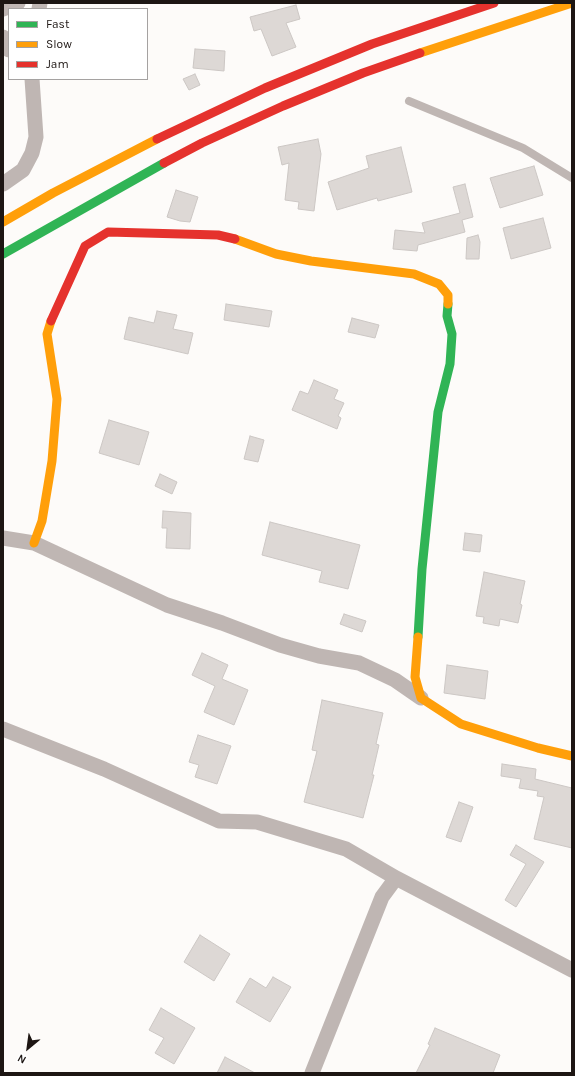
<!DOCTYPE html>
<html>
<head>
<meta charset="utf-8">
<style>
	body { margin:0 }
	#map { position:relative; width:575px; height:1076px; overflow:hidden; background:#fdfbf9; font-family:Karla,sans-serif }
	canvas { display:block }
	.frame { position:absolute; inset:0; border:4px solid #1d1613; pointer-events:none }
	.legend { position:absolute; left:8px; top:8px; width:140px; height:72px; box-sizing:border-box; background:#fff; border:1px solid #a5a2a1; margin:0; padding:5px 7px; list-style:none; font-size:12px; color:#1d1613 }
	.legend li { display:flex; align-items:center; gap:8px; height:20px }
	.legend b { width:20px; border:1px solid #a5a2a1 }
	.north { position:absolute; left:8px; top:1028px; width:40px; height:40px; -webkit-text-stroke:3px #fff; paint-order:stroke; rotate:209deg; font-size:11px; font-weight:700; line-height:16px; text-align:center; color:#1d1613 }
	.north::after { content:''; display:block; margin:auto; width:14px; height:18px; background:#1d1613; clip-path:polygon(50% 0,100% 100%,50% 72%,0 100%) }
</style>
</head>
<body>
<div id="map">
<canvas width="575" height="1076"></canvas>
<div class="frame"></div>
<ul class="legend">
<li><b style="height:5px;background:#30b455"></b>Fast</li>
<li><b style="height:5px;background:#ff9f0a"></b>Slow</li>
<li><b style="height:5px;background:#e5322d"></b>Jam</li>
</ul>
<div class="north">N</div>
</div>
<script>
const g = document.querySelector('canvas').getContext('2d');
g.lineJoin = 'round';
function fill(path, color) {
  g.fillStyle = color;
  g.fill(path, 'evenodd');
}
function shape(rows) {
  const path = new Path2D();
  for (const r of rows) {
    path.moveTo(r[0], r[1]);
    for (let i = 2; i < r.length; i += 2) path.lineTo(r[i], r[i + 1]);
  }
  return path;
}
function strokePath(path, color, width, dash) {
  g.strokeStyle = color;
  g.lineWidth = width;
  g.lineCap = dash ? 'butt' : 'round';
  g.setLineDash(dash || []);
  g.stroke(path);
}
const building = shape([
	[296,5,300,19,286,23,296,47,272,56,261,29,254,31,250,17,296,5],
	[195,49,225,51,224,71,193,68,195,49],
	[195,74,200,85,189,90,183,79,195,74],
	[318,139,321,154,314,211,298,209,299,202,285,200,289,163,282,165,278,147,318,139],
	[401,147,412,192,378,201,377,198,337,210,328,182,369,168,366,156,401,147],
	[534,166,543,195,500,208,490,178,534,166],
	[465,184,473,217,462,220,465,232,418,245,417,251,393,249,395,230,425,233,422,223,460,213,453,187,465,184],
	[176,190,198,197,190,222,180,221,167,217,176,190],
	[543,218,551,248,511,259,503,228,543,218],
	[478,235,480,242,479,259,466,259,467,238,478,235],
	[226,304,272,311,269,327,224,320,226,304],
	[157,311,177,315,173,329,193,333,188,354,124,339,129,317,154,323,157,311],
	[352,318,379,325,375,338,348,332,352,318],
	[314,380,338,390,334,399,344,403,338,416,341,418,337,429,292,410,300,391,308,394,314,380],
	[109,420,149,432,139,465,99,453,109,420],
	[250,436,264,440,258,462,244,459,250,436],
	[160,474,177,482,172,494,155,486,160,474],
	[163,511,191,513,190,549,166,548,167,528,162,528,163,511],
	[270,522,360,545,348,589,319,582,322,571,262,555,270,522],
	[465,533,482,535,480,552,463,550,465,533],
	[484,572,525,581,520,604,522,605,518,623,500,619,499,626,483,623,484,617,476,616,484,572],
	[344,614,366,621,362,632,340,624,344,614],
	[202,653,228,665,222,679,248,690,234,725,204,712,215,686,192,675,202,653],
	[447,665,488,671,485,699,444,693,447,665],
	[322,700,383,713,376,744,379,745,372,775,374,775,363,818,304,802,317,751,312,750,322,700],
	[198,735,231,746,217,784,195,777,199,765,189,762,198,735],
	[502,764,536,769,535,779,572,788,572,848,534,839,544,797,537,796,538,791,519,788,521,779,501,776,502,764],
	[459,802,473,807,461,842,446,837,459,802],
	[516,845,544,862,516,907,505,900,526,864,510,855,516,845],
	[200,935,230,954,214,981,184,962,200,935],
	[273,977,291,987,270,1022,236,1002,250,978,266,988,273,977],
	[161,1008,195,1028,174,1064,155,1053,164,1038,149,1030,161,1008],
	[435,1028,500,1055,493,1073,416,1073,430,1045,428,1044,435,1028],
	[225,1057,255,1073,217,1073,225,1057]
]);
const lane = shape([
	[409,101,523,148,572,178]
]);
const street = shape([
	[3,9,18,3],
	[39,9,40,3],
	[3,37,9,50],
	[3,184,23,170,32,153,36,137,32,79],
	[3,538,34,543,167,605,222,623,280,645,319,656,359,663,395,680,421,698],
	[3,729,104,769,219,821,257,822,346,849,396,878],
	[312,1073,382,897,396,878,572,970]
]);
const fast = shape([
	[3,254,164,163],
	[418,637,422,569,438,412,450,364,452,334,447,316,448,304]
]);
const slow = shape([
	[420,53,572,3],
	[3,222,53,193,157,139],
	[235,239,276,254,311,261,414,274,439,284,448,295,448,304],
	[34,543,42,521,52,461,57,399,47,334,51,321],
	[418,637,415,677,421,698,461,724,538,748,572,756]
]);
const jam = shape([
	[157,139,265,88,372,44,494,3],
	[164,163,202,143,283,106,363,73,420,53],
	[51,321,85,246,108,232,218,235,235,239]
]);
fill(building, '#ddd8d5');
strokePath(building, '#ccc7c4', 1);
strokePath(lane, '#bfb6b3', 8);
strokePath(street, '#bfb6b3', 15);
strokePath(fast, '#30b455', 9);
strokePath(slow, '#ff9f0a', 9);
strokePath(jam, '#e5322d', 9);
</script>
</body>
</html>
